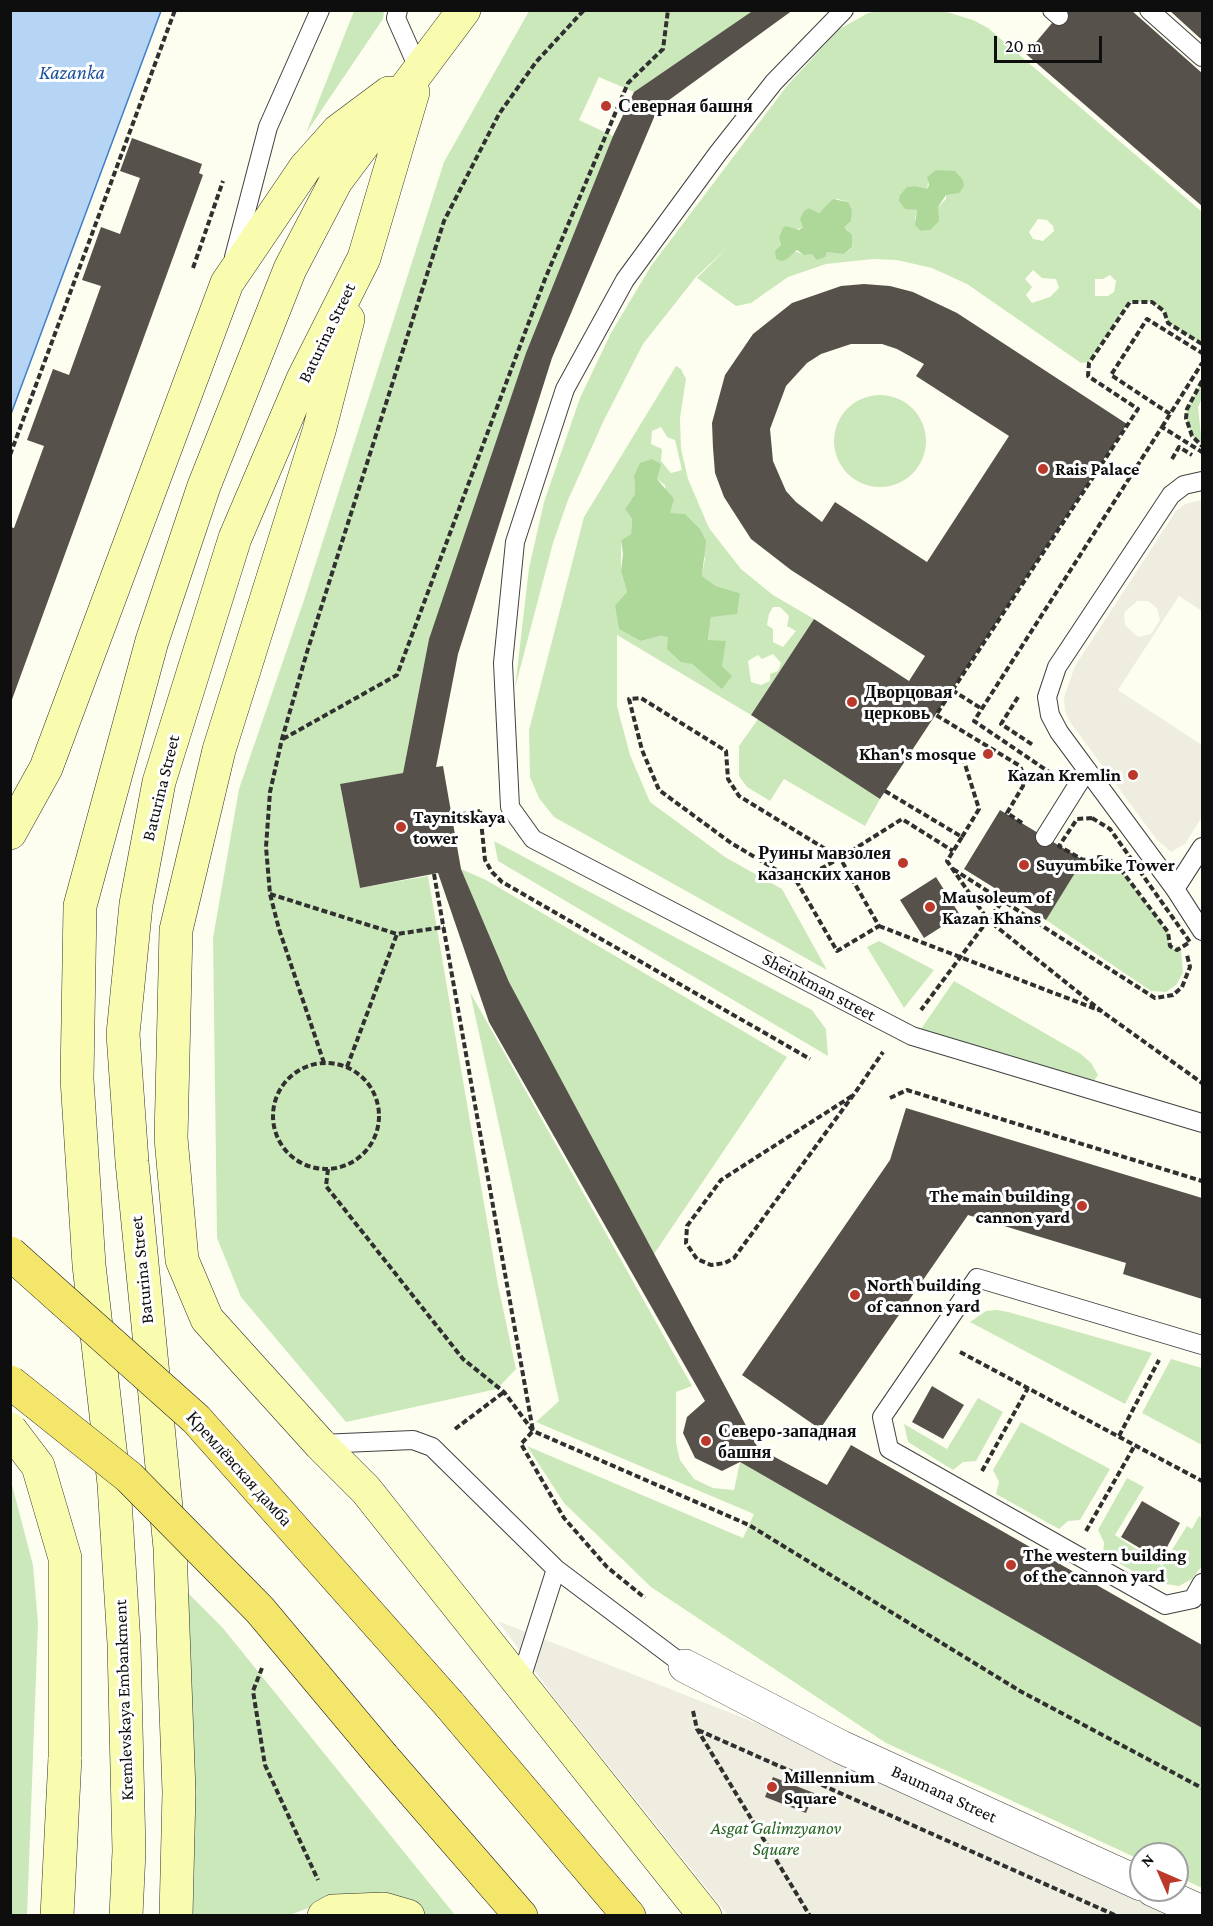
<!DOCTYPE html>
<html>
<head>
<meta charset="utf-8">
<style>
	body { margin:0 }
	#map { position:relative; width:1213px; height:1926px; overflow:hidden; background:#fefef0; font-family:"Crimson Pro",serif }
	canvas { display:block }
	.frame { position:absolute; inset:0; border:12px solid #0e0e0e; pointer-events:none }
	.north { position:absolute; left:1129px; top:1842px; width:60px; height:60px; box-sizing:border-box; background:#fff; border:2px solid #9f9f9f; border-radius:50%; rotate:315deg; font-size:16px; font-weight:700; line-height:24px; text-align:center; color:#0e0e0e }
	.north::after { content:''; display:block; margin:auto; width:21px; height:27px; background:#ba392a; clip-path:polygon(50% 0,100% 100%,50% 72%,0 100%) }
	.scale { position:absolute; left:994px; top:36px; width:108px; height:27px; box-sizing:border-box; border:3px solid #0e0e0e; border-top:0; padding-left:8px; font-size:18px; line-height:21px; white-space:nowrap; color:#0e0e0e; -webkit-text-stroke:4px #fff; paint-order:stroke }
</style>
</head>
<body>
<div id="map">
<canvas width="1213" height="1926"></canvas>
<div class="frame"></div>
<div class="north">N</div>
<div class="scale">20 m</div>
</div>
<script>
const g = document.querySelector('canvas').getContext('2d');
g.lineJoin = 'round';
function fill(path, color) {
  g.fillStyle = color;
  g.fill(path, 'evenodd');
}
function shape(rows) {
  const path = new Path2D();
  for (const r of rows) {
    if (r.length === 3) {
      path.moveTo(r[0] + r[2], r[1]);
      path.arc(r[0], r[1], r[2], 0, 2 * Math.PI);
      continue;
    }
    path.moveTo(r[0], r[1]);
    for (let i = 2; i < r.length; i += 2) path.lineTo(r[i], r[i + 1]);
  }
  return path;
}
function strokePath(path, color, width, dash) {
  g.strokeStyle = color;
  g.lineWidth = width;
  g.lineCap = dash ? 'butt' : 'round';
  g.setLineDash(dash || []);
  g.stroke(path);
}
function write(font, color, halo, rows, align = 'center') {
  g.font = font + ' "Crimson Pro",serif';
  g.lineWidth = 6;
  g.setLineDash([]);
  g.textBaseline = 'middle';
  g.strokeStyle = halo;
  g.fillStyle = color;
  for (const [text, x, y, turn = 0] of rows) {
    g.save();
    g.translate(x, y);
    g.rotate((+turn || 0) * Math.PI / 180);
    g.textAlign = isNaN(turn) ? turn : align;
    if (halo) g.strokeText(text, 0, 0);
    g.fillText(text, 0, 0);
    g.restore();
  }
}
const green = shape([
	[354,11,384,11,383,19,306,133],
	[529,11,754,11,634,92,599,77,579,120,613,136,429,639,403,773,340,785,360,888,428,876,498,1285,516,1369,497,1389,346,1422,241,1297,217,1238,213,938,239,789,304,600,444,162],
	[880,11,947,12,973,20,988,28,1202,212,1202,344,1168,323,1164,310,1152,302,1129,302,1089,362,1081,363,967,284,932,268,897,260,873,259,826,264,788,277,751,303,736,306,697,278,728,247,696,277,643,344,604,420,568,500,553,543,515,688,529,568,544,502,580,398,611,333,651,266,786,87,838,30,868,13],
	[938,170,946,172,946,199,938,207,930,230,921,231,915,219,917,210,909,209,907,187,915,186,927,190,928,182],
	[838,199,848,202,843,227,848,230,852,247,848,251,844,254,831,251,802,254,781,246,779,237,803,227,802,222,809,208,819,213,833,200],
	[1038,219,1047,220,1053,226,1054,231,1043,241,1033,239,1029,232],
	[1033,270,1042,278,1056,279,1059,288,1050,297,1032,303,1026,295,1032,287,1025,279],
	[1110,275,1116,281,1114,292,1108,296,1095,296,1095,279,1103,279],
	[676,366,681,369,686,379,680,418,681,449,688,479,709,528,741,569,773,595,814,619,751,715,617,635,617,706,630,755,650,802,725,857,782,889,827,970,554,817,539,798,530,777,529,730,584,517],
	[661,427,667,437,675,440,682,470,671,473,661,461,662,449,651,444,652,431],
	[634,476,657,479,665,485,669,513,705,558,702,576,716,586,740,593,711,617,708,641,722,666,722,688,692,664,668,637,660,636,641,641,615,605,627,592,621,571,621,540,631,534,632,519,625,509,635,494],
	[773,607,780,607,789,616,787,626,796,631,783,647,773,642,773,629,767,625,769,614],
	[773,654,781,663,778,671,770,674,770,681,761,685,751,682,748,661,758,655,762,659],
	[1202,381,1202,398,1198,407,1202,445,1192,436,1186,418,1187,409],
	[880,441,46],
	[758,719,880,799,865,826,784,779,770,801,747,787,739,776,739,746],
	[494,841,812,1010,826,1029,828,1056,498,861],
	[1100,857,1118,867,1168,932,1170,946,1177,951,1181,948,1183,973,1176,985,1166,992,1151,991,1046,920,1083,860],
	[461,869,486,880,787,1057,654,1254,509,982],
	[879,941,934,970,904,1008,867,947],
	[954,981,1081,1054,1091,1063,1098,1075,1094,1081,1087,1083,921,1029],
	[470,992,692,1386,676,1392,676,1443,680,1460,694,1479,713,1488,734,1490,740,1462,1202,1728,1202,1888,1177,1876,1177,1854,1141,1854,1141,1860,886,1743,651,1587,564,1503,527,1446,743,1538,754,1514,536,1422,559,1401],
	[997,1310,1008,1312,1152,1353,1125,1404,970,1322,986,1311],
	[1171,1359,1202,1368,1202,1445,1142,1413],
	[978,1398,1003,1412,976,1461,963,1462,953,1470,908,1442,904,1424,947,1449],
	[1021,1422,1110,1469,1080,1520,1068,1521,1059,1529,996,1494,999,1482,993,1470],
	[1127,1478,1144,1487,1115,1535,1162,1566,1187,1526,1192,1529,1199,1516,1202,1518,1202,1566,1192,1579,1179,1586,1152,1582,1103,1554,1104,1542,1098,1530],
	[11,1481,33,1565,38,1623,27,1916,10,1915],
	[182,1587,222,1627,455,1915,427,1915,403,1906,319,1904,290,1915,185,1915]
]);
const forest = shape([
	[936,170,955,171,963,180,964,186,959,193,946,195,938,207,939,221,930,230,921,231,915,225,917,210,905,209,899,201,900,195,907,187,915,186,927,189,929,185,927,177],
	[833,199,848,202,852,210,851,221,844,227,852,235,852,247,844,254,827,252,825,257,817,260,812,254,804,255,797,250,787,259,782,261,776,259,775,251,781,245,779,238,783,228,786,226,799,230,803,227,800,219,804,211,809,208,819,213],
	[652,459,661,464,657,479,674,499,670,513,685,514,700,529,706,541,702,576,716,586,740,593,737,614,711,617,708,640,726,641,722,666,732,676,722,689,692,664,681,662,667,649,668,637,660,636,641,641,619,629,615,605,627,592,621,571,623,554,621,540,631,534,632,519,625,509,635,494,634,476,640,463]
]);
const plaza = shape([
	[1202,500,1202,611,1179,596,1118,690,1202,745,1202,817,1185,844,1171,852,1157,840,1070,722,1065,711,1064,697,1075,666,1176,511,1185,504],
	[1137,601,1148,601,1157,608,1160,620,1151,634,1138,637,1125,625,1124,613],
	[498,1621,1141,1875,1202,1915,728,1915,556,1700]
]);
const water = shape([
	[11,10,161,11,11,414,10,11,11,10]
]);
const building = shape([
	[754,10,793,10,658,108,552,358,458,654,436,767,443,766,461,869,509,982,758,1448,827,1485,851,1445,1202,1645,1202,1728,740,1462,722,1471,695,1458,683,1433,687,1417,705,1401,489,1022,438,873,360,888,340,784,403,773,429,639,526,353,613,136,634,92],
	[1063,10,1131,10,1202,73,1202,206,1026,54],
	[1169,10,1202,10,1202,40],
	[132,138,202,164,199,173,203,175,10,705,10,527,14,528,44,446,27,440,53,369,69,375,101,286,82,280,101,227,120,234,140,178,120,171],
	[864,284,890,286,913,292,957,313,1127,424,880,799,751,715,814,619,909,681,925,656,791,570,751,539,724,497,715,473,713,448,712,423,725,375,753,334,792,303,841,286],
	[851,344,882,344,897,349,924,364,916,376,1009,436,927,562,835,502,822,522,796,502,786,491,773,461,770,429,786,386,807,363,821,354],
	[1000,810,1083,860,1046,920,964,869],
	[936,877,960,915,924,938,900,900],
	[906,1108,1202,1198,1202,1299,1123,1274,1126,1263,968,1215,820,1429,742,1375,890,1160],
	[932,1386,964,1405,943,1439,912,1422],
	[1142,1501,1180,1523,1160,1560,1121,1537],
	[773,1777,814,1793,806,1813,765,1797]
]);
const path = shape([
	[193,268,223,181],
	[1202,381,1187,409,1186,418,1192,436,1202,446],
	[1170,414,1111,375,1147,319,1202,353],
	[1162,427,1202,363],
	[10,455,175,10],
	[1172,459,1179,447,1192,455],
	[952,690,982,709],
	[1018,697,1001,724,1033,745],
	[283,739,397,675,545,279,628,83,663,49,668,10],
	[1052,774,974,721,1162,427,1202,452],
	[885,791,962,837,947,861,988,920,921,1010],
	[480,811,485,860,492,872,502,882,810,1059],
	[451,816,480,811],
	[1092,818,1110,829,1190,942,1177,950,1170,946,1168,932,1119,867,1110,860,1100,857,1083,860,1059,846,1077,819,1092,818],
	[1022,823,1007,813,1023,786,1024,776,1020,766,936,715,1138,409,1088,376,1089,363,1130,302,1152,302,1164,311,1168,323,1202,344],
	[962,837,979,809,964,761],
	[953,869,1155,998,1173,995,1182,987,1190,967,1187,955],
	[434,874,533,1431,521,1444,564,1518,607,1567,645,1598],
	[797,882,840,858,879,926,837,951,797,882,731,843,659,790,642,750,629,699,641,698,726,751,728,779,739,796,840,858,902,819,953,851],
	[270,894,397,934,444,927],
	[1007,896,988,920,1104,1013,1202,1083],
	[879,926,1101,1011],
	[324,1063,279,929,270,894,266,847,270,792,282,739,307,652,444,221,499,114,536,62,584,10],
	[326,1116,53],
	[347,1067,397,934],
	[852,1096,721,1180,687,1226,686,1243,697,1259,711,1265,725,1263,734,1258,857,1090,883,1052],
	[890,1098,907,1090,1202,1181],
	[328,1169,326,1186,463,1359,504,1392,533,1431,749,1525,1020,1691,1202,1788],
	[960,1352,1202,1481],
	[455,1429,504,1392],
	[1119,1436,1159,1360],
	[982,1471,1028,1388],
	[1086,1531,1135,1445],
	[262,1668,253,1691,265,1765,318,1880],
	[693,1711,697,1729,810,1916],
	[698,1730,1117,1916]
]);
const service = shape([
	[398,10,396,18,419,70],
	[844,10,774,82,718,153,625,280,565,389,515,542,503,663,510,807,533,839,912,1036,1202,1123],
	[1052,10,1059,16],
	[1149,10,1202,57],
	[234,257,268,127,320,10],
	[1202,481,1184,485,1171,495,1057,667,1047,697,1050,715,1059,732,1175,889,1202,931],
	[1045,837,1087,770],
	[1175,889,1202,847],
	[1202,1345,977,1278,882,1417,889,1449,1165,1605,1193,1599,1202,1583],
	[320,1444,413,1440,432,1447,556,1569,520,1682],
	[556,1569,685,1666]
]);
const minor = shape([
	[685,1666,841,1747,1141,1884],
	[1153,1890,1202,1912]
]);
const secondary = shape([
	[348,319,319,431,219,750,176,930,171,1138,182,1260,207,1319,320,1444,366,1490,705,1916],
	[10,833,46,768,227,283,305,168,338,131,389,93],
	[57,1916,65,1757],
	[126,1916,129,1851,124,1644,114,1484,89,1265,77,1079,80,906,152,641,204,486,290,269,336,181,464,10],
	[176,1916,179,1792,170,1548,132,1162,123,1034,136,904,159,782,235,538,303,379,364,258,413,92],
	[324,1916,333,1911,384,1909,408,1916]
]);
const primary = shape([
	[449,1704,629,1916],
	[383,1757,521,1916]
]);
const secondaryBridge = shape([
	[10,1429,38,1466,65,1558,65,1757]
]);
const primaryBridge = shape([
	[10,1253,196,1419,449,1704],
	[10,1382,129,1477,260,1610,383,1757]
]);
const markers = [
	[606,106,6,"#ba392a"],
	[1043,469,6,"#ba392a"],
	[852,702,6,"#ba392a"],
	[988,754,6,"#ba392a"],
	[1133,775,6,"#ba392a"],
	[401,827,6,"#ba392a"],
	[903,863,6,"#ba392a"],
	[1024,865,6,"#ba392a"],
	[930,907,6,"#ba392a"],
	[1082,1206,6,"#ba392a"],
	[855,1295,6,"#ba392a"],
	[706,1441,6,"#ba392a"],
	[1011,1565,6,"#ba392a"],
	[772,1787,6,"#ba392a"]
];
const poiNames = [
	["Северная башня",618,106],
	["Rais Palace",1055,469],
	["Дворцовая",864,692],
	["церковь",864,713],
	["Khan's mosque",976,754,"right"],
	["Kazan Kremlin",1121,775,"right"],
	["Taynitskaya",413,817],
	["tower",413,838],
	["Руины мавзолея",891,853,"right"],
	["казанских ханов",891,874,"right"],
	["Suyumbike Tower",1036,865],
	["Mausoleum of",942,897],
	["Kazan Khans",942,918],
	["The main building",1070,1196,"right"],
	["cannon yard",1070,1217,"right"],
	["North building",867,1285],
	["of cannon yard",867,1306],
	["Северо-западная",718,1431],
	["башня",718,1452],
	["The western building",1023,1555],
	["of the cannon yard",1023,1576],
	["Millennium",784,1777],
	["Square",784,1798]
];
const streetNames = [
	["Baturina Street",327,333,-64],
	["Baturina Street",161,788,-76],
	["Sheinkman street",819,987,28],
	["Baturina Street",142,1270,-96],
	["Кремлёвская дамба",239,1469,48],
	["Kremlevskaya Embankment",124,1700,-92],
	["Baumana Street",944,1794,25]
];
const parkNames = [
	["Asgat Galimzyanov",776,1828],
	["Square",776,1849]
];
const waterNames = [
	["Kazanka",72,73]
];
fill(green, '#cbe8bb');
fill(forest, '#add89a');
fill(plaza, '#efeddf');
fill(water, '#b6d4f4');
strokePath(water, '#407ec9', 1.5);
fill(building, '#57514b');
strokePath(service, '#414141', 20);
strokePath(minor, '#414141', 34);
strokePath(secondary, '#303030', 34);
strokePath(primary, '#1f1f1f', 34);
strokePath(path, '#303030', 4, [6, 3]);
strokePath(service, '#fff', 18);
strokePath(minor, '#fff', 33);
strokePath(secondary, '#f9fcae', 33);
strokePath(primary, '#f4e66b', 33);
strokePath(secondaryBridge, '#303030', 34, []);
strokePath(primaryBridge, '#1f1f1f', 34, []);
strokePath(secondaryBridge, '#f9fcae', 33);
strokePath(primaryBridge, '#f4e66b', 33);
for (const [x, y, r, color] of markers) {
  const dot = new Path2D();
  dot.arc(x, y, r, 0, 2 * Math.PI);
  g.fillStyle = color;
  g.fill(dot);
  strokePath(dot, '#fff', 2);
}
write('bold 18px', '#0e0e0e', '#fff', poiNames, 'left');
write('18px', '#0e0e0e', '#fff', streetNames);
write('italic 18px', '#246420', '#fff', parkNames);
write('italic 20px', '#1b519c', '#fff', waterNames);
</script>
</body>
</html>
